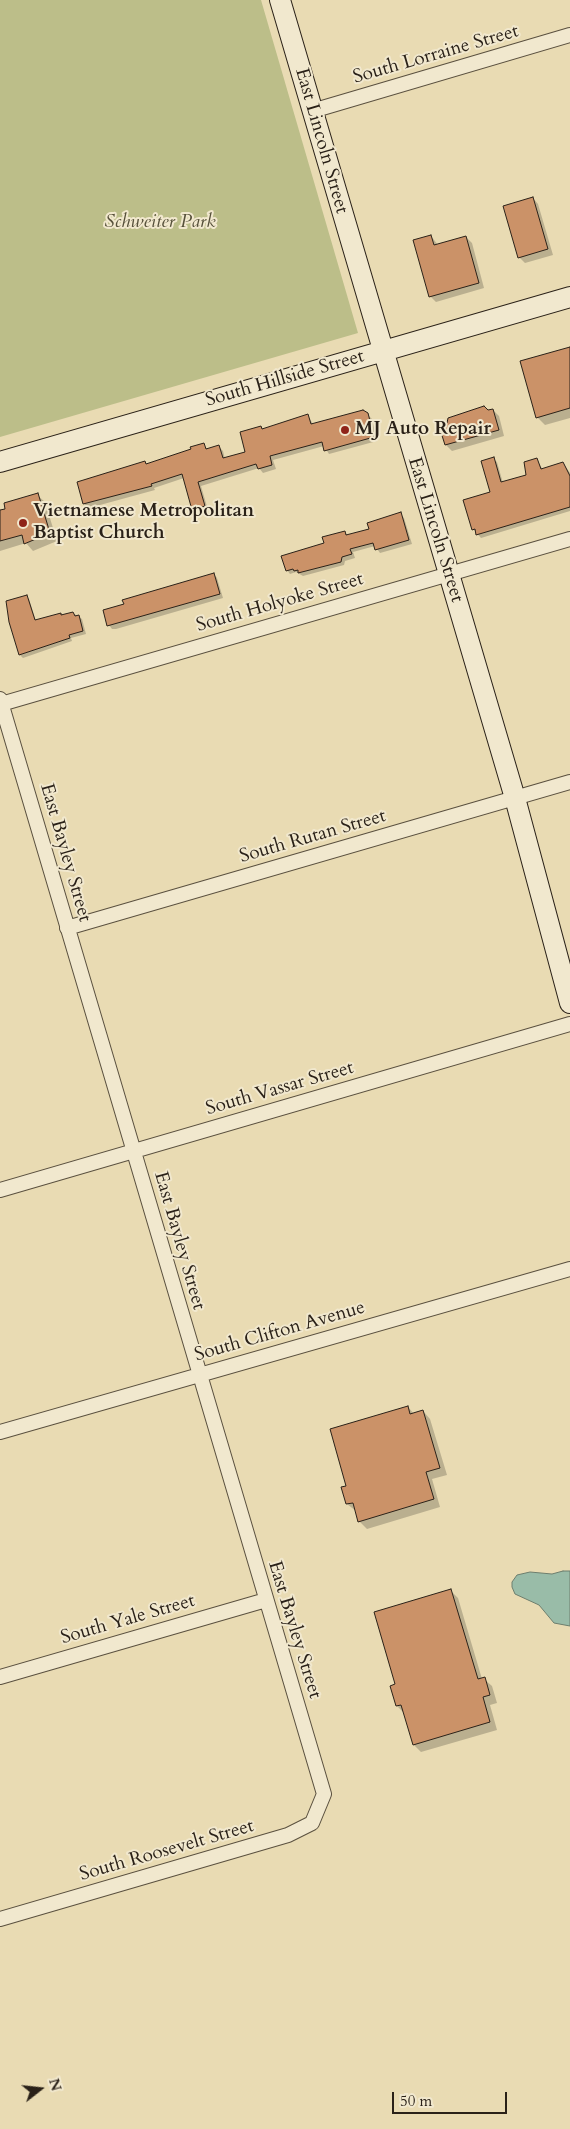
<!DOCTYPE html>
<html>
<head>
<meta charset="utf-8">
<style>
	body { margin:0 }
	#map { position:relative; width:570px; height:2129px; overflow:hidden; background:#e9dbb3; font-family:Cardo,serif }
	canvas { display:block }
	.north { position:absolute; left:15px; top:2064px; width:50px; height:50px; -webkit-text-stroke:4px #f1e8ce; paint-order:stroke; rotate:74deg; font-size:14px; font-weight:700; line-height:20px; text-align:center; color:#2a2118 }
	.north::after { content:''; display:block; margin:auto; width:18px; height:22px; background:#2a2118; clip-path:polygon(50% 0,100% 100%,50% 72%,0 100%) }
	.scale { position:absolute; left:392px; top:2092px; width:115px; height:22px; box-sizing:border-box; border:2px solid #2a2118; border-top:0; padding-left:6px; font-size:15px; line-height:18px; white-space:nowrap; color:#2a2118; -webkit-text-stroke:4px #f1e8ce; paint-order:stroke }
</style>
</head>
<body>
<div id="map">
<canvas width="570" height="2129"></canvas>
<div class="north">N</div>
<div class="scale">50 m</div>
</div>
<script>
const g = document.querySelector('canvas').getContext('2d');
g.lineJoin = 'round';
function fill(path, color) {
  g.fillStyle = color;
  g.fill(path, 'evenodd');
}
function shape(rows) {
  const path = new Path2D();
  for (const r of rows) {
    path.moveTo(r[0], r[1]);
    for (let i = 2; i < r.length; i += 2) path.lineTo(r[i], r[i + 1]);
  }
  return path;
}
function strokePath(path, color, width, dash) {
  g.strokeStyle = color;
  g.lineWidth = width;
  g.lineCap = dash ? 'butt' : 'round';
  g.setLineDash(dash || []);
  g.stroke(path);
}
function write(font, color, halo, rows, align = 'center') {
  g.font = font + ' Cardo,serif';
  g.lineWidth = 4;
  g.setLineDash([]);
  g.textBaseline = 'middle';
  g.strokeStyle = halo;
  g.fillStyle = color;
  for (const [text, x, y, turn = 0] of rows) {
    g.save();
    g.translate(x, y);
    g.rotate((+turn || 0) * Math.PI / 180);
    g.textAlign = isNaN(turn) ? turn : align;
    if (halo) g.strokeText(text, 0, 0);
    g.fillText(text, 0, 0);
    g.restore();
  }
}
const green = shape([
	[0,0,261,0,358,333,0,437]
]);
const water = shape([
	[563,1571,570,1571,570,1626,554,1623,539,1605,515,1594,512,1587,512,1582,517,1575,530,1572,552,1574,563,1571]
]);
const shadow = shape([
	[533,198,538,204,553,255,525,263,519,257],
	[431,236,438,245,466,237,472,243,484,288,436,302,430,296],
	[570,348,570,418,545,425,537,417],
	[493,410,499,416,504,436,452,451,446,445,440,427],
	[367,414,372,419,377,441,329,454,324,446,273,460,276,469,263,473,259,468,201,486,208,510,197,513,193,509,184,478,154,488,155,490,89,508,84,504,78,483,147,465,192,450,203,444,208,450,219,447,223,451,225,459,247,452,261,427,264,430,308,416,313,424],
	[493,459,497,462,503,483,527,476,537,460,543,470,563,463,570,473,570,511,481,538,473,529,491,493],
	[37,495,45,502,57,541,33,551,26,543,0,551,0,512],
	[400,514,404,518,412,544,380,553,375,546,353,552,355,558,345,561,344,565,303,576,296,572,290,574,287,570,344,532,348,535,370,530],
	[214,574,217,578,223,598,116,629,112,629,109,625],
	[26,596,29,599,36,621,61,614,63,616,73,613,82,619,86,634,71,638,72,641,23,658,20,655,10,621],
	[408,1407,414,1414,423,1411,430,1419,447,1475,432,1479,440,1507,367,1529,359,1521,356,1511,347,1504],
	[451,1591,458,1598,482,1679,484,1679,492,1686,497,1703,490,1705,497,1730,421,1752,414,1745,405,1714,397,1706,397,1685]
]);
const building = shape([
	[533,197,548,249,518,258,503,206,533,197],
	[431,235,434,245,466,236,479,283,429,297,413,240,431,235],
	[570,347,570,408,536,418,520,361,570,347],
	[484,406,488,410,493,409,499,430,445,445,439,426,447,423,448,418,484,406],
	[363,410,368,413,374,437,324,451,322,442,270,456,272,465,258,469,256,464,198,482,205,506,192,510,182,474,151,484,152,486,83,504,77,482,145,461,146,464,191,449,190,447,204,443,206,449,219,445,223,458,245,452,240,432,261,426,262,429,308,414,311,424,363,410],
	[494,457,501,482,526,475,524,462,537,458,541,469,563,462,570,476,570,507,476,535,475,529,472,530,463,500,490,492,481,461,494,457],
	[38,493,50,533,24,544,22,535,0,541,0,510,5,509,4,503,38,493],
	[401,512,409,540,375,550,373,543,350,549,352,554,342,557,341,562,298,573,298,570,294,571,293,569,286,571,281,556,324,543,322,537,345,531,346,535,369,529,367,523,401,512],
	[214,573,220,594,107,626,103,610,124,604,122,600,214,573],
	[27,595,35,620,61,613,61,615,73,612,75,616,79,615,83,631,69,635,70,638,19,655,9,622,6,601,27,595],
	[408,1406,410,1414,423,1410,440,1468,426,1472,434,1499,358,1522,353,1503,346,1504,341,1487,346,1486,330,1429,408,1406],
	[451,1589,478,1679,485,1677,490,1695,483,1697,490,1722,413,1745,401,1705,396,1706,390,1686,395,1684,374,1612,451,1589]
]);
const street = shape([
	[312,111,570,35],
	[0,699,324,1794,312,1823,288,1835,0,1919],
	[1,704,570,539],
	[67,928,570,782],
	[0,1190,570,1024],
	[0,1432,570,1269],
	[0,1677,266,1600]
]);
const secondary = shape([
	[280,0,515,798,570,1003],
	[0,462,570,297]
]);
const markers = [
	[345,430,5,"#8f2418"],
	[23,523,5,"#8f2418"]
];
const streetNames = [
	["South Lorraine Street",436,55,-16],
	["East Lincoln Street",321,141,74],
	["South Hillside Street",285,379,-16],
	["East Lincoln Street",435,530,73],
	["South Holyoke Street",280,603,-16],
	["South Rutan Street",313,837,-16],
	["East Bayley Street",65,853,74],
	["South Vassar Street",280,1089,-16],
	["East Bayley Street",179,1241,74],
	["South Clifton Avenue",280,1332,-16],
	["South Yale Street",128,1620,-16],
	["East Bayley Street",294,1630,73],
	["South Roosevelt Street",167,1851,-16]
];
const parkNames = [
	["Schweiter Park",160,223]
];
const poiNames = [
	["MJ Auto Repair",355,430],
	["Vietnamese Metropolitan",33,512],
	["Baptist Church",33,534]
];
fill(green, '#bcbe89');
fill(water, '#99bca8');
strokePath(water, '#6d7e6e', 1);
fill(shadow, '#0003');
fill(building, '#cb9268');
strokePath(building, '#2a2118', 1);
strokePath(street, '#5a503f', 16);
strokePath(secondary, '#2a2118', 22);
strokePath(street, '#f1e8ce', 14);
strokePath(secondary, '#f1e8ce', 20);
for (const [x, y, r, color] of markers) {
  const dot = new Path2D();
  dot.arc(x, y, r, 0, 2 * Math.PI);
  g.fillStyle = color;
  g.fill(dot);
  strokePath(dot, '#f1e8ce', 2);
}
write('19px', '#2a2118', '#f1e8ce', streetNames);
write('italic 19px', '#56503a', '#f1e8ce', parkNames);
write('bold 19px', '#2a2118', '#f1e8ce', poiNames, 'left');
</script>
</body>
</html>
